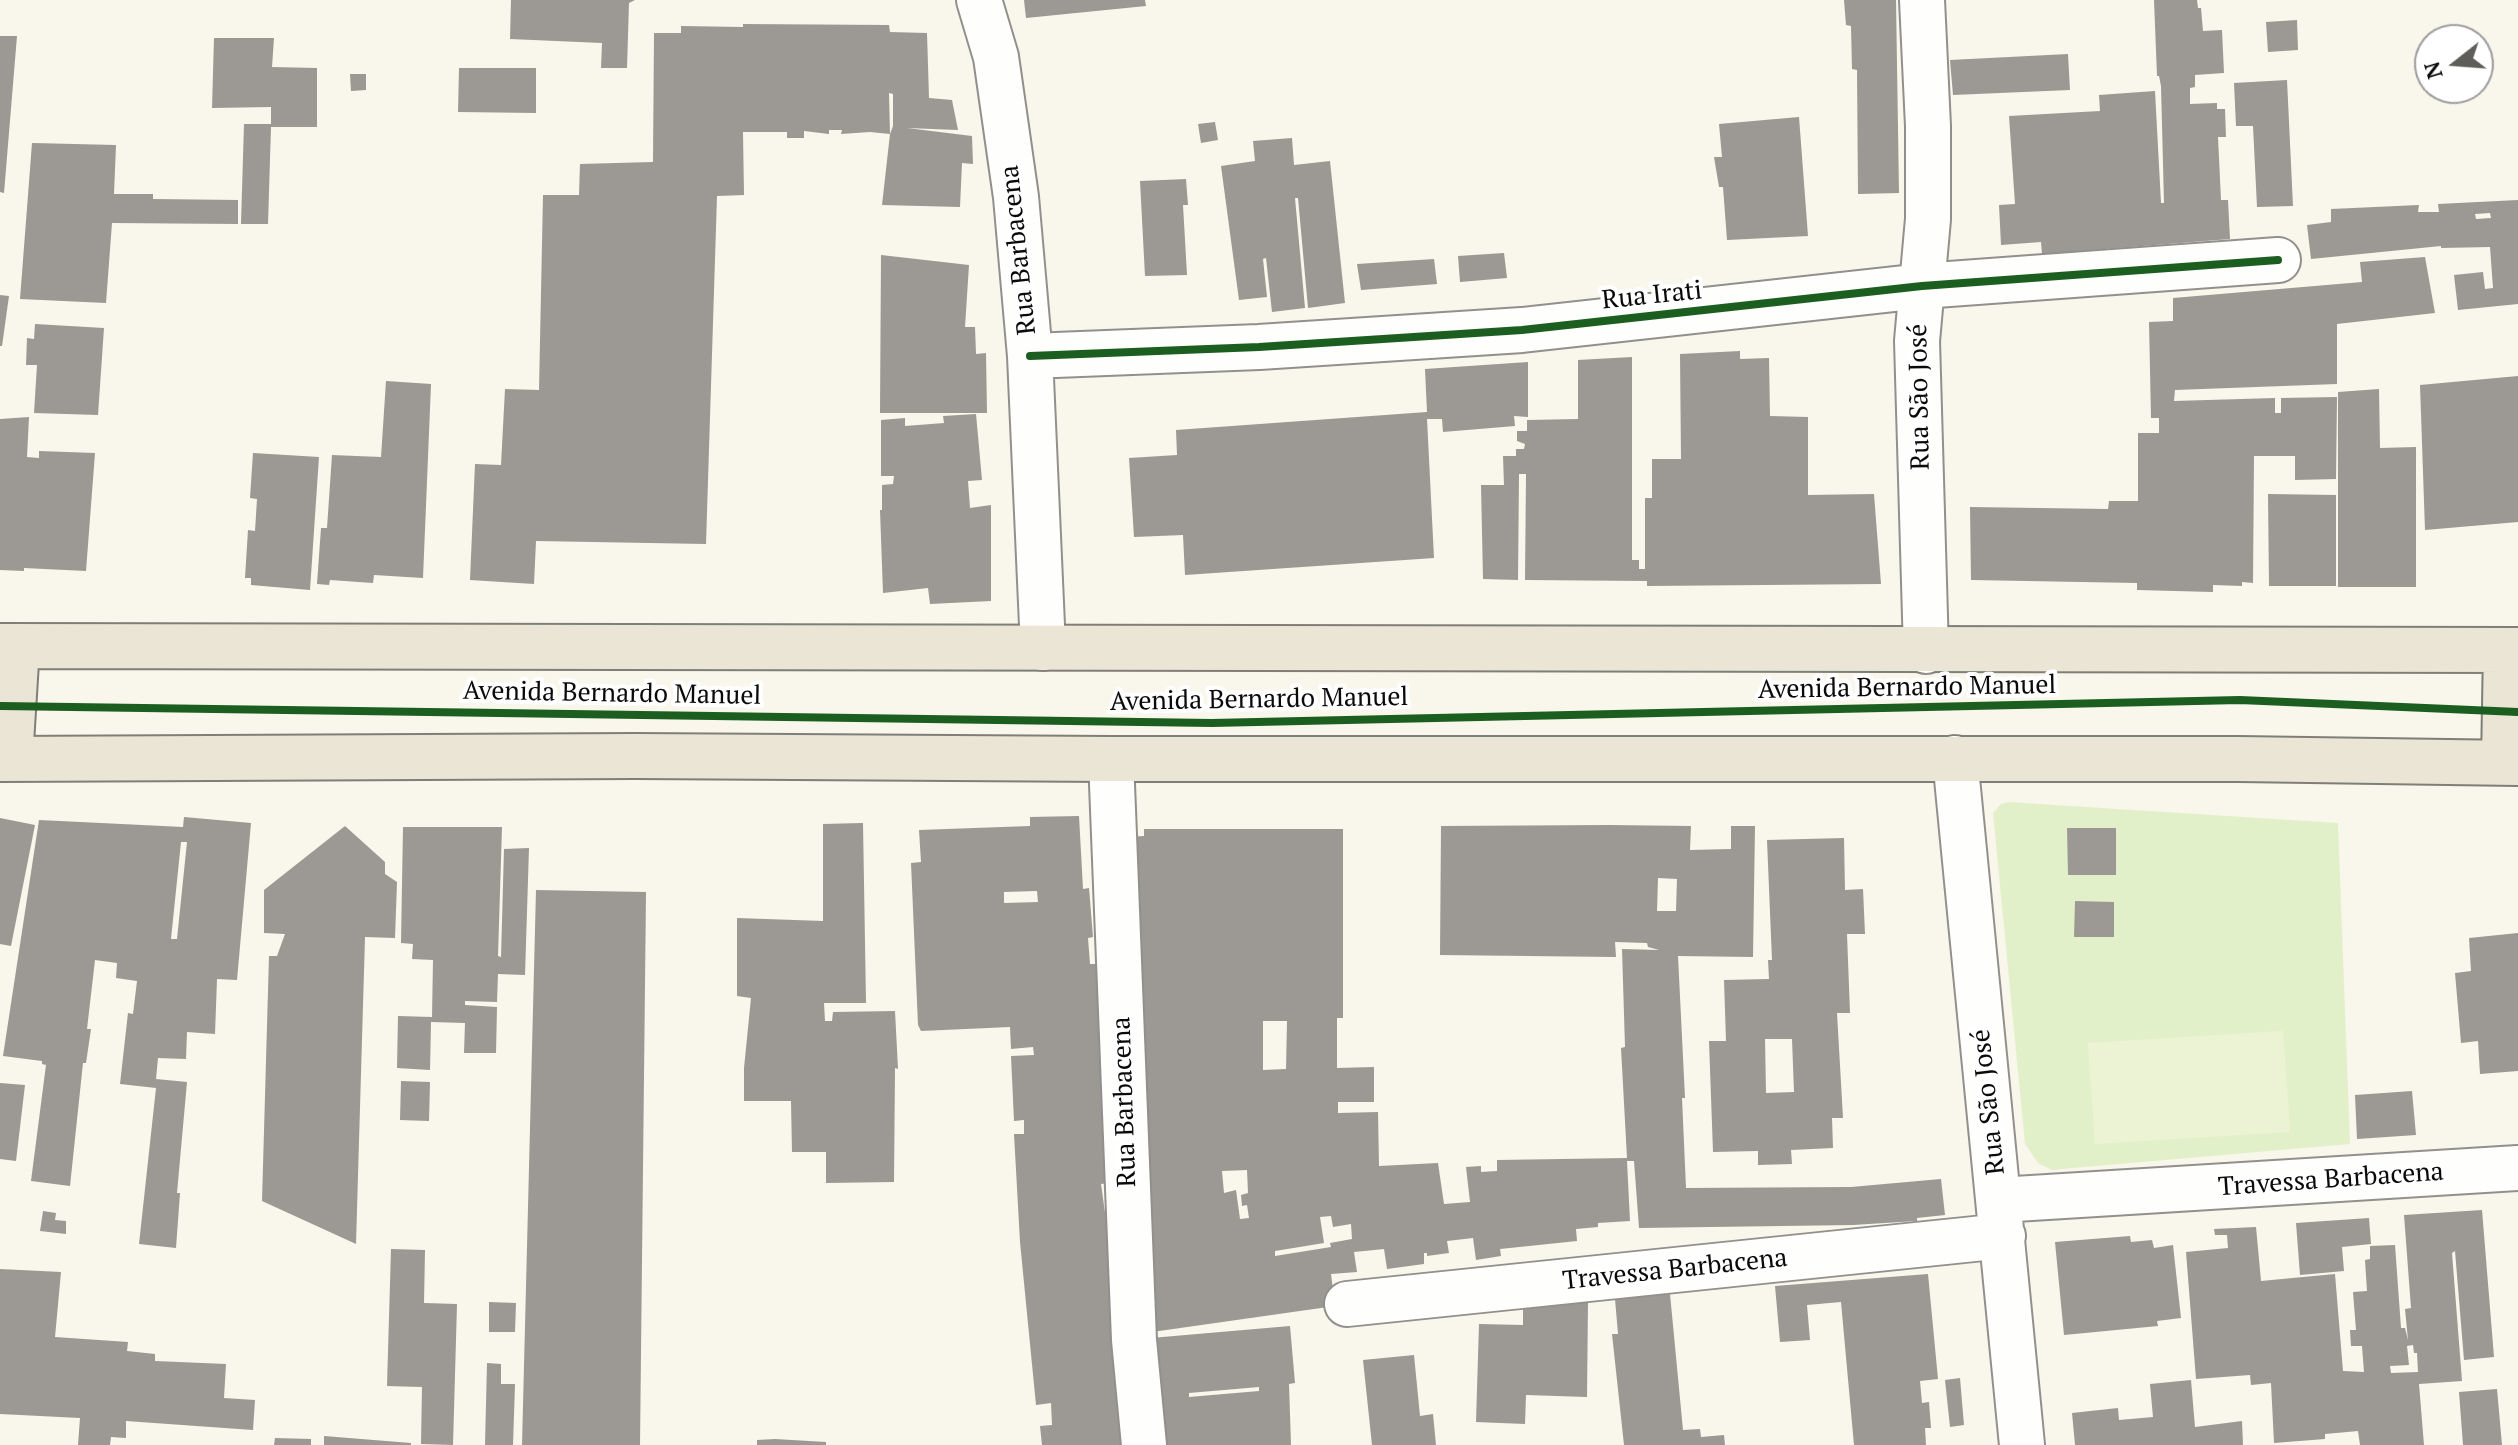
<!DOCTYPE html>
<html>
<head>
<meta charset="utf-8">
<style>
	body { margin:0 }
	#map { position:relative; width:2518px; height:1445px; overflow:hidden; background:#f9f6ec; font-family:"PT Serif",serif }
	canvas { display:block }
	.north { position:absolute; left:2414px; top:24px; width:80px; height:80px; box-sizing:border-box; background:#fff; border:2px solid #9d9d9d; border-radius:50%; rotate:253deg; font-size:22px; font-weight:700; line-height:32px; text-align:center; color:#0a0a0a }
	.north::after { content:''; display:block; margin:auto; width:28px; height:36px; background:#5e5d59; clip-path:polygon(50% 0,100% 100%,50% 72%,0 100%) }
</style>
</head>
<body>
<div id="map">
<canvas width="2518" height="1445"></canvas>
<div class="north">N</div>
</div>
<script>
const g = document.querySelector('canvas').getContext('2d');
g.lineJoin = 'round';
function fill(path, color) {
  g.fillStyle = color;
  g.fill(path, 'evenodd');
}
function shape(rows) {
  const path = new Path2D();
  for (const r of rows) {
    path.moveTo(r[0], r[1]);
    for (let i = 2; i < r.length; i += 2) path.lineTo(r[i], r[i + 1]);
  }
  return path;
}
function strokePath(path, color, width, dash) {
  g.strokeStyle = color;
  g.lineWidth = width;
  g.lineCap = dash ? 'butt' : 'round';
  g.setLineDash(dash || []);
  g.stroke(path);
}
function write(font, color, halo, rows, align = 'center') {
  g.font = font + ' "PT Serif",serif';
  g.lineWidth = 8;
  g.setLineDash([]);
  g.textBaseline = 'middle';
  g.strokeStyle = halo;
  g.fillStyle = color;
  for (const [text, x, y, turn = 0] of rows) {
    g.save();
    g.translate(x, y);
    g.rotate((+turn || 0) * Math.PI / 180);
    g.textAlign = isNaN(turn) ? turn : align;
    if (halo) g.strokeText(text, 0, 0);
    g.fillText(text, 0, 0);
    g.restore();
  }
}
const green = shape([
	[2008,802,2338,823,2350,1144,2062,1169,2052,1170,2038,1163,2025,1144,1993,813,2001,804]
]);
const pitch = shape([
	[2283,1031,2290,1132,2095,1144,2088,1043]
]);
const building = shape([
	[511,0,635,0,629,3,627,68,601,68,602,43,510,39],
	[1024,0,1145,0,1146,6,1026,18],
	[1844,0,1896,0,1899,193,1858,194,1857,70,1852,69,1851,26,1846,25],
	[2154,0,2197,0,2198,8,2201,8,2203,31,2222,30,2224,73,2195,75,2195,87,2190,88,2190,104,2217,103,2217,109,2225,109,2226,137,2218,137,2221,200,2228,200,2230,239,2042,254,2041,242,2001,245,1999,205,2015,204,2009,116,2100,111,2099,95,2155,91,2161,203,2164,203,2161,86,2159,76,2157,76],
	[2297,20,2298,50,2268,52,2266,22],
	[743,24,889,25,890,32,927,33,929,98,952,100,958,130,907,128,972,136,973,164,962,163,960,207,882,205,890,134,870,132,841,134,842,130,829,130,829,134,804,131,804,138,787,138,787,132,743,132,744,195,717,196,706,544,536,541,534,584,470,580,475,464,501,465,505,389,539,390,543,195,579,195,580,164,653,162,654,33,681,33,681,26,743,27],
	[889,93,893,94,893,126,890,134],
	[0,36,17,36,4,193,0,192],
	[214,38,274,38,272,67,317,68,317,127,271,127,268,224,241,224,244,124,271,124,271,107,212,108],
	[2068,54,2070,90,1953,95,1950,60],
	[459,68,536,68,536,113,458,112],
	[350,74,366,74,366,90,351,91],
	[2287,80,2293,206,2257,207,2253,126,2236,126,2234,83],
	[1799,117,1808,236,1727,240,1723,187,1719,187,1714,157,1722,157,1719,124],
	[1215,122,1218,140,1201,143,1198,124],
	[1292,138,1294,165,1330,161,1345,303,1308,308,1298,198,1295,198,1305,308,1272,312,1266,258,1263,259,1267,297,1239,300,1221,166,1255,161,1253,141],
	[32,143,116,145,114,194,153,194,153,199,238,200,238,224,112,223,106,303,20,299],
	[1186,179,1188,205,1183,205,1187,275,1145,276,1140,181],
	[2518,200,2518,304,2458,310,2454,275,2483,272,2485,289,2493,288,2490,247,2441,248,2441,246,2311,259,2307,225,2331,222,2331,209,2419,205,2418,212,2439,212,2438,204],
	[2490,213,2491,218,2476,219,2475,214],
	[1504,253,1507,278,1460,282,1458,256],
	[881,255,969,265,965,327,975,327,976,354,986,353,987,413,880,413],
	[2425,257,2435,313,2337,324,2337,384,2175,390,2174,401,2275,398,2275,413,2281,413,2281,398,2337,397,2336,479,2295,480,2295,456,2254,456,2253,583,2242,582,2242,586,2213,585,2213,592,2137,590,2137,583,1971,580,1970,507,2108,509,2109,501,2138,501,2138,433,2159,433,2159,418,2151,418,2149,322,2173,321,2173,298,2362,282,2360,262],
	[1434,259,1437,284,1361,290,1357,264],
	[0,295,9,296,2,346,0,346],
	[35,324,104,328,98,415,34,413,37,365,26,365,27,338,34,339],
	[1740,351,1740,359,1769,358,1770,416,1808,417,1808,495,1874,494,1881,584,1647,586,1647,581,1525,580,1526,474,1519,474,1518,580,1483,579,1481,485,1504,485,1503,456,1516,456,1516,449,1524,449,1525,444,1517,441,1517,431,1527,431,1527,420,1578,419,1578,360,1632,357,1632,560,1639,560,1639,569,1645,569,1645,498,1652,498,1652,459,1681,459,1680,354],
	[1528,362,1528,417,1514,416,1515,426,1443,432,1442,419,1427,419,1434,558,1185,575,1183,535,1134,537,1129,458,1177,455,1176,430,1427,412,1425,369],
	[2518,376,2518,522,2425,530,2420,385],
	[386,381,431,384,423,578,374,575,373,583,330,580,329,585,317,584,321,528,327,528,332,455,381,457],
	[2379,389,2380,448,2416,447,2416,587,2338,587,2338,392],
	[976,414,982,480,968,481,970,508,991,505,991,601,930,604,928,588,883,593,880,510,882,510,882,485,893,484,894,476,881,476,881,420,905,418,905,426,944,423,943,416],
	[29,417,27,457,39,458,39,451,95,453,86,571,24,568,24,571,0,570,0,419],
	[253,453,319,457,310,590,251,585,251,578,245,578,248,530,255,531,257,499,250,498],
	[2268,494,2336,495,2336,586,2269,586],
	[1079,816,1083,889,1089,888,1093,937,1088,938,1090,964,1100,964,1110,1183,1101,1184,1107,1227,1113,1227,1118,1347,1111,1349,1119,1394,1123,1445,1042,1445,1040,1426,1052,1425,1051,1403,1036,1405,1020,1242,1014,1134,1024,1134,1024,1120,1014,1121,1011,1056,1034,1055,1033,1047,1011,1049,1010,1027,921,1031,918,1025,911,863,921,862,919,830,1030,826,1030,817],
	[1037,891,1038,902,1004,903,1004,892],
	[184,817,251,823,237,980,217,979,215,1034,187,1032,186,1059,158,1058,156,1079,187,1082,177,1193,180,1193,176,1248,139,1244,156,1088,120,1084,128,1013,133,1014,137,981,116,978,117,963,95,960,87,1029,91,1029,86,1063,83,1063,70,1186,31,1181,46,1065,42,1064,42,1061,3,1056,39,820,183,827],
	[181,842,187,842,177,939,171,939],
	[0,818,35,825,11,946,0,944],
	[863,823,866,1003,824,1003,825,1021,832,1021,833,1012,895,1011,898,1069,895,1068,894,1182,826,1183,826,1152,792,1152,791,1101,744,1101,744,1068,751,998,737,996,737,918,823,921,823,824],
	[1609,825,1691,826,1690,850,1731,849,1731,826,1755,826,1753,957,1678,956,1685,1098,1682,1098,1686,1188,1851,1187,1941,1179,1945,1215,1917,1218,1917,1221,1853,1225,1639,1228,1634,1161,1627,1161,1630,1221,1598,1223,1598,1227,1576,1229,1577,1241,1500,1249,1501,1256,1476,1260,1473,1238,1447,1241,1449,1253,1427,1256,1427,1253,1424,1253,1424,1264,1387,1269,1384,1249,1354,1252,1357,1272,1331,1274,1335,1306,1145,1333,1127,837,1144,836,1144,829,1343,829,1343,1018,1337,1018,1337,1068,1374,1067,1374,1102,1338,1102,1338,1113,1378,1112,1379,1166,1438,1163,1444,1204,1470,1202,1466,1167,1481,1166,1481,1172,1497,1171,1497,1160,1627,1158,1621,1048,1625,1047,1622,949,1659,950,1648,947,1647,943,1615,942,1616,957,1440,955,1441,826],
	[1658,878,1677,879,1676,911,1657,911],
	[1263,1021,1287,1021,1286,1069,1263,1070],
	[1247,1170,1248,1193,1241,1195,1242,1206,1247,1205,1249,1218,1240,1219,1236,1190,1224,1193,1222,1171],
	[1331,1216,1333,1227,1351,1224,1352,1239,1330,1243,1331,1247,1275,1256,1275,1251,1324,1243,1320,1217],
	[345,826,385,862,385,874,397,882,395,938,365,937,356,1244,262,1201,269,956,277,956,285,934,264,933,264,890],
	[403,827,502,827,498,956,501,957,504,849,529,848,525,975,498,974,497,1002,465,1001,465,1005,497,1007,496,1053,464,1053,465,1023,431,1022,430,1070,397,1068,398,1016,432,1017,433,960,412,959,413,944,401,943],
	[2067,828,2116,828,2116,875,2068,875],
	[1844,838,1845,890,1863,889,1865,934,1847,934,1850,1013,1837,1013,1843,1118,1832,1118,1833,1148,1791,1150,1792,1164,1758,1165,1758,1151,1713,1152,1709,1041,1726,1041,1724,980,1769,979,1768,960,1772,960,1767,840],
	[1765,1039,1792,1039,1794,1092,1766,1093],
	[536,890,646,892,640,1445,522,1445],
	[2075,901,2114,902,2114,937,2074,937],
	[2518,933,2518,1071,2480,1074,2478,1041,2461,1043,2455,973,2471,971,2469,938],
	[401,1081,430,1082,429,1121,400,1120],
	[0,1083,25,1085,16,1161,0,1159],
	[2412,1091,2416,1135,2357,1139,2355,1095],
	[2482,1210,2494,1357,2464,1360,2455,1251,2452,1253,2462,1381,2419,1384,2424,1445,2360,1445,2358,1431,2325,1434,2325,1439,2274,1443,2271,1383,2251,1385,2250,1375,2196,1379,2186,1252,2228,1248,2227,1235,2215,1235,2214,1229,2256,1227,2261,1281,2335,1274,2343,1371,2364,1372,2362,1346,2351,1346,2350,1330,2356,1330,2353,1292,2367,1291,2365,1260,2370,1259,2370,1246,2395,1245,2401,1328,2405,1328,2408,1340,2405,1309,2411,1308,2404,1215],
	[2413,1345,2414,1353,2417,1353,2418,1372,2391,1373,2390,1366,2409,1365,2407,1346],
	[43,1211,56,1213,55,1220,66,1221,66,1234,40,1231],
	[2369,1218,2371,1244,2342,1247,2344,1271,2300,1275,2296,1223],
	[2130,1236,2131,1242,2152,1240,2154,1248,2173,1245,2181,1318,2157,1321,2158,1326,2064,1335,2055,1242],
	[391,1249,425,1250,424,1303,457,1304,453,1445,421,1444,422,1387,387,1386],
	[0,1269,61,1272,55,1337,128,1342,127,1351,155,1354,155,1361,226,1364,224,1398,255,1400,253,1430,126,1421,126,1438,111,1437,110,1445,78,1445,80,1418,0,1414],
	[1928,1274,1938,1379,1920,1381,1922,1403,1929,1402,1931,1428,1925,1428,1926,1445,1854,1445,1841,1302,1807,1305,1810,1340,1780,1342,1775,1286],
	[1670,1294,1683,1430,1700,1429,1701,1437,1724,1435,1725,1445,1624,1445,1612,1334,1618,1334,1615,1299],
	[1523,1301,1588,1302,1587,1397,1526,1395,1525,1424,1476,1422,1479,1324,1523,1325],
	[489,1302,516,1303,515,1332,489,1332],
	[1290,1326,1295,1383,1289,1384,1291,1445,1160,1445,1151,1338],
	[1259,1387,1259,1391,1189,1397,1189,1393],
	[1414,1355,1420,1416,1433,1414,1436,1445,1372,1445,1363,1360],
	[487,1363,501,1364,501,1384,515,1384,513,1445,485,1445],
	[1960,1378,1964,1425,1950,1427,1945,1380],
	[2191,1380,2195,1427,2242,1421,2243,1445,2075,1445,2072,1413,2118,1408,2119,1420,2153,1417,2150,1384],
	[2497,1389,2502,1445,2463,1445,2459,1392],
	[324,1436,411,1443,411,1445,324,1445],
	[275,1438,311,1439,311,1445,274,1445],
	[775,1439,826,1442,826,1445,757,1445,757,1440]
]);
const street = shape([
	[979,0,996,57,1016,197,1030,356,1043,648],
	[1922,0,1928,126,1928,219,1917,341,1926,651],
	[1030,356,1259,347,1522,330,1922,286,2278,260],
	[1955,758,2022,1445],
	[1111,759,1134,1340,1144,1445],
	[1999,1200,2518,1168],
	[1347,1304,2003,1236]
]);
const primary = shape([
	[0,646,2518,650],
	[0,759,635,756,1111,759,2239,759,2518,763],
	[10,759,17,646],
	[2504,763,2506,650]
]);
const cycleway = shape([
	[1030,356,1259,347,1522,330,1922,286,2278,260],
	[0,706,1212,723,2240,700,2518,712]
]);
const streetNames = [
	["Rua Barbacena",1019,250,-96],
	["Rua Irati",1652,296,-6],
	["Rua São José",1920,397,-91],
	["Avenida Bernardo Manuel",1907,688,-1],
	["Avenida Bernardo Manuel",612,694,1],
	["Avenida Bernardo Manuel",1259,700,-1],
	["Rua Barbacena",1125,1102,-92],
	["Rua São José",1989,1102,-96],
	["Travessa Barbacena",2331,1180,-4],
	["Travessa Barbacena",1675,1270,-6]
];
fill(green, '#e2f0ca');
fill(pitch, '#ecf3d4');
fill(building, '#9c9893');
strokePath(street, '#92908c', 48);
strokePath(primary, '#7f7e79', 48);
strokePath(street, '#fefefc', 44);
strokePath(primary, '#ebe5d5', 44);
strokePath(cycleway, '#1b5e20', 8);
write('26px', '#0a0a0a', '#fff', streetNames);
</script>
</body>
</html>
